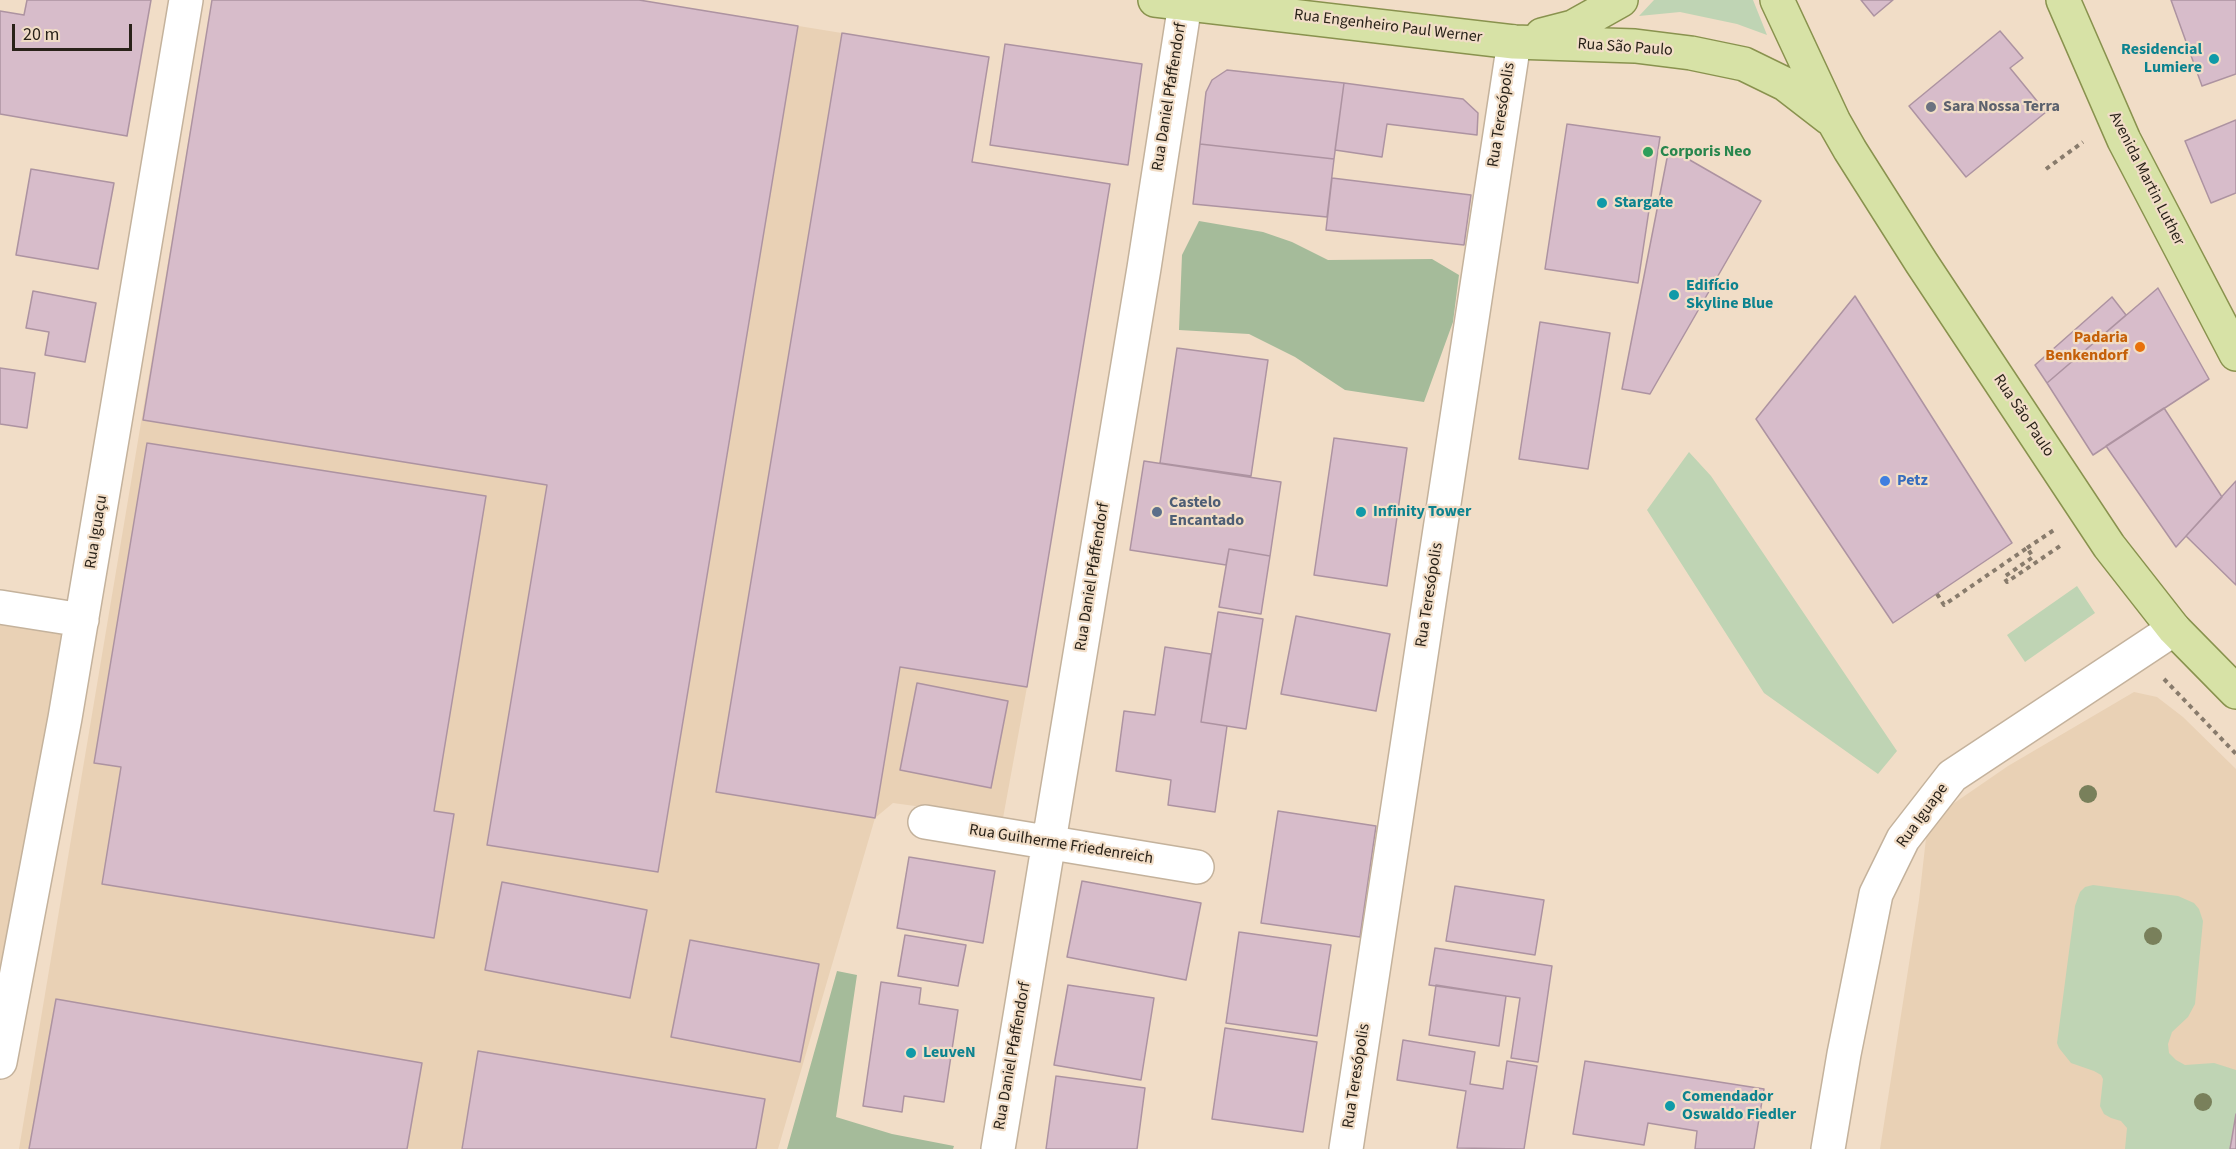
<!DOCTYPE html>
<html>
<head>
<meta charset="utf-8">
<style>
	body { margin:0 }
	#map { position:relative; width:2236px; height:1149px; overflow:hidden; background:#f1ddc7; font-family:"Source Sans 3",sans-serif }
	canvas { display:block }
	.scale { position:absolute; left:12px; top:24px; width:120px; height:27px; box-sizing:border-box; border:3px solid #292219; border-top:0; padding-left:8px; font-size:18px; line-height:21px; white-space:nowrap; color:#292219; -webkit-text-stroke:4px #f1ddc7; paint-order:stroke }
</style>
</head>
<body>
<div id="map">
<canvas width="2236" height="1149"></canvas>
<div class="scale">20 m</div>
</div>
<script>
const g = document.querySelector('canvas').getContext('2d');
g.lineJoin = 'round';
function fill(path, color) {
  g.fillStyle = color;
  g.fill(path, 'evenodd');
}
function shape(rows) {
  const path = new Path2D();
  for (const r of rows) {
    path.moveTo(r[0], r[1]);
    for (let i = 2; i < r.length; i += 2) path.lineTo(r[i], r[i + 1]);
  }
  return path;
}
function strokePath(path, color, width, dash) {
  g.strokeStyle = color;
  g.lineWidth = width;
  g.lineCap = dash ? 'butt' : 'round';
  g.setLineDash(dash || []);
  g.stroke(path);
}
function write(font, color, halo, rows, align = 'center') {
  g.font = font + ' "Source Sans 3",sans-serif';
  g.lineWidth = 4.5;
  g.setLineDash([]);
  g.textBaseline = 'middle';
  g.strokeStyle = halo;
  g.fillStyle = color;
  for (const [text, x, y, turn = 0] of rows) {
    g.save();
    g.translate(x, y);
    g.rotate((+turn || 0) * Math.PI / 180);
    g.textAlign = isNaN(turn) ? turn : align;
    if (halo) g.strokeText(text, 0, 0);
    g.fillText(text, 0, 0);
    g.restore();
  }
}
const built = shape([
	[212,0,639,0,989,57,972,162,1110,184,1027,687,1003,818,893,803,875,818,778,1149,19,1149],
	[0,620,64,631,0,992],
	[2134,692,2157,697,2183,717,2236,769,2236,1114,2230,1149,1880,1149,1919,900,1928,821,2008,766]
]);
const green = shape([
	[1654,0,1753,0,1767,35,1737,24,1680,12,1639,16],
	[1689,452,1711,476,1897,751,1878,774,1764,693,1647,510],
	[2077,586,2095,613,2025,662,2007,635],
	[2093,885,2178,896,2194,903,2199,909,2203,921,2195,1004,2188,1017,2172,1032,2168,1044,2169,1053,2176,1060,2185,1065,2214,1063,2236,1070,2236,1114,2230,1149,2125,1149,2127,1128,2121,1121,2111,1118,2104,1114,2100,1106,2103,1079,2101,1075,2094,1071,2071,1063,2059,1048,2057,1043,2075,906,2080,892,2085,887]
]);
const forest = shape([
	[1199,221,1263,232,1292,242,1328,260,1432,259,1459,275,1453,322,1424,402,1345,390,1295,357,1249,334,1179,330,1182,255],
	[837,971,857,975,836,1117,892,1134,954,1146,953,1149,787,1149]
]);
const building = shape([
	[27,0,151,0,127,136,0,114,0,11,24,15,27,0],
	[212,0,639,0,798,26,658,872,487,845,547,485,143,420,212,0],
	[1861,0,1893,0,1874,16,1861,0],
	[2171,0,2236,0,2236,74,2202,86,2171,0],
	[2000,31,2023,58,2010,68,2046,112,1966,177,1909,106,2000,31],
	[842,33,989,57,972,162,1110,184,1027,687,900,667,875,818,716,792,842,33],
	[1005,44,1142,64,1128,165,990,145,1005,44],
	[1227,70,1344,83,1334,159,1200,144,1206,92,1212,80,1227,70],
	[1344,83,1463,99,1478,113,1477,135,1387,124,1382,157,1335,150,1344,83],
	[2236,120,2236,193,2211,203,2185,141,2236,120],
	[1567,124,1660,137,1638,283,1545,269,1567,124],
	[1200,144,1334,159,1327,217,1193,204,1200,144],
	[1669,148,1761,201,1650,394,1622,389,1669,148],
	[31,169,114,183,98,269,16,255,31,169],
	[1332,178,1471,195,1464,245,1326,230,1332,178],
	[2158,288,2209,379,2093,455,2047,383,2158,288],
	[33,291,96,303,85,362,45,355,49,332,26,328,33,291],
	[1855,296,2012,543,1893,623,1756,419,1855,296],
	[2112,297,2126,315,2047,383,2035,365,2112,297],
	[1540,322,1610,333,1588,469,1519,459,1540,322],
	[1177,348,1268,360,1251,476,1160,463,1177,348],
	[0,368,35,373,27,428,0,424,0,368],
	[2164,408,2222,497,2176,547,2106,446,2164,408],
	[1334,438,1407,448,1387,586,1314,575,1334,438],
	[147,443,486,496,434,811,454,814,434,938,102,884,121,767,94,763,147,443],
	[1144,461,1281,482,1270,556,1229,549,1226,565,1130,550,1144,461],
	[2236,481,2236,585,2186,536,2236,481],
	[1229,549,1270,556,1261,614,1219,607,1229,549],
	[1218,612,1263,619,1246,729,1201,722,1218,612],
	[1296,616,1390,634,1376,711,1281,694,1296,616],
	[1165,647,1211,654,1201,722,1227,726,1215,812,1168,805,1171,780,1116,771,1124,711,1155,715,1165,647],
	[917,683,1008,701,991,788,900,770,917,683],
	[1278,811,1376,826,1360,937,1261,923,1278,811],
	[909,857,995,871,983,943,897,928,909,857],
	[1082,881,1201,903,1186,980,1067,957,1082,881],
	[502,882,647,910,630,998,485,970,502,882],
	[1455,886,1544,900,1535,955,1446,941,1455,886],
	[1239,932,1331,945,1317,1036,1226,1023,1239,932],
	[905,935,966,945,958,986,898,976,905,935],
	[690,940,819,964,800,1062,671,1037,690,940],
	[1435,948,1552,966,1538,1062,1511,1058,1520,998,1429,985,1435,948],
	[881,982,921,988,919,1004,958,1010,944,1102,904,1096,902,1112,863,1106,881,982],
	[1068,985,1154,998,1141,1080,1054,1065,1068,985],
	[1436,985,1506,996,1499,1046,1429,1035,1436,985],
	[56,999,422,1063,407,1149,29,1149,56,999],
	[1225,1028,1317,1042,1303,1132,1212,1119,1225,1028],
	[1403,1040,1475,1052,1470,1084,1503,1089,1507,1061,1537,1066,1524,1149,1457,1148,1466,1091,1397,1080,1403,1040],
	[478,1051,765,1099,756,1149,462,1149,478,1051],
	[1585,1061,1764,1089,1754,1149,1695,1149,1697,1131,1648,1123,1644,1145,1573,1134,1585,1061],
	[1056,1076,1145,1088,1137,1149,1046,1149,1056,1076],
	[2236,1114,2236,1149,2230,1149,2236,1114]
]);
const path = shape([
	[2046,169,2083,142],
	[2027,548,2054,530],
	[1937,594,1944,605,2027,548,2033,557,2004,577,2007,582,2063,544],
	[2164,679,2236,754]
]);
const minor = shape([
	[0,607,82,620],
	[925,822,1197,867],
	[0,1062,65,718,186,0],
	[998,1149,1144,268,1185,4],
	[1346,1149,1514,42],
	[1828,1149,1844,1054,1876,894,1903,839,1952,776,2174,629]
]);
const primary = shape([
	[1155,0,1514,42,1635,46,1691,53,1744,64,1785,84,1829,118],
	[1777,0,1834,122,1850,150,1921,262,2109,546,2174,629,2236,692],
	[2063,0,2124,140,2236,354],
	[1542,35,1573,27,1621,0]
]);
const trees = [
	[2088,794],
	[2153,936],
	[2203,1102]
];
const markers = [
	[2214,59,6,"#0f9aa8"],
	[1931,107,6,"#6b7280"],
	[1648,152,6,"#2e9e5b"],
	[1602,203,6,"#0f9aa8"],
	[1674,295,6,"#0f9aa8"],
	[2140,347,6,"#e8710a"],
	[1885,481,6,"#3f7fe0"],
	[1157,512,6,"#5c6f8a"],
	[1361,512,6,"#0f9aa8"],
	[911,1053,6,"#0f9aa8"],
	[1670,1106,6,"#0f9aa8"]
];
const streetNames = [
	["Rua Engenheiro Paul Werner",1388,27,7],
	["Rua São Paulo",1625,48,4],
	["Rua Daniel Pfaffendorf",1170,97,-81],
	["Rua Teresópolis",1502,115,-81],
	["Avenida Martin Luther",2146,179,63],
	["Rua São Paulo",2023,416,56],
	["Rua Iguaçu",97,532,-81],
	["Rua Daniel Pfaffendorf",1093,577,-81],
	["Rua Teresópolis",1430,595,-81],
	["Rua Iguape",1923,816,-54],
	["Rua Guilherme Friedenreich",1061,845,9],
	["Rua Daniel Pfaffendorf",1013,1056,-80],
	["Rua Teresópolis",1357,1076,-81]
];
const cultureNames = [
	["Residencial",2202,50,"right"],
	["Lumiere",2202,68,"right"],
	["Stargate",1614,203],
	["Edifício",1686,286],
	["Skyline Blue",1686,304],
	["Infinity Tower",1373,512],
	["LeuveN",923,1053],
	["Comendador",1682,1097],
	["Oswaldo Fiedler",1682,1115]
];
const worshipNames = [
	["Sara Nossa Terra",1943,107]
];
const leisureNames = [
	["Corporis Neo",1660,152]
];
const foodNames = [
	["Padaria",2128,338],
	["Benkendorf",2128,356]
];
const shopNames = [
	["Petz",1897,481]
];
const serviceNames = [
	["Castelo",1169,503],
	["Encantado",1169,521]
];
fill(built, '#e9d1b5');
fill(green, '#bfd4b4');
fill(forest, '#a5bb9a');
fill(building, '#d7bcca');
strokePath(building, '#ad93a1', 1.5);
strokePath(minor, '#c4b29c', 36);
strokePath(primary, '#89924e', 36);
strokePath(path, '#887b6c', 4, [4.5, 4.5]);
strokePath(minor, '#fff', 33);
strokePath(primary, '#d7e2a6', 33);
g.fillStyle = '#79805b';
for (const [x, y] of trees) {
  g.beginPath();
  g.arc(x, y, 9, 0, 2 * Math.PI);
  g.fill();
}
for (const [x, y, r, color] of markers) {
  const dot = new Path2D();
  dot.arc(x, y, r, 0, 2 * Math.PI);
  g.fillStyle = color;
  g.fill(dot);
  strokePath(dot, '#f1ddc7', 2);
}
write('16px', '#292219', '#f1ddc7', streetNames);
write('bold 16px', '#0d838f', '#f1ddc7', cultureNames, 'left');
write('bold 16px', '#5b616d', '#f1ddc7', worshipNames, 'left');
write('bold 16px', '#27864d', '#f1ddc7', leisureNames, 'left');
write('bold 16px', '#c56008', '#f1ddc7', foodNames, 'right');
write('bold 16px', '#366cbe', '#f1ddc7', shopNames, 'left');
write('bold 16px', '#4e5e75', '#f1ddc7', serviceNames, 'left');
</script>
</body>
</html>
